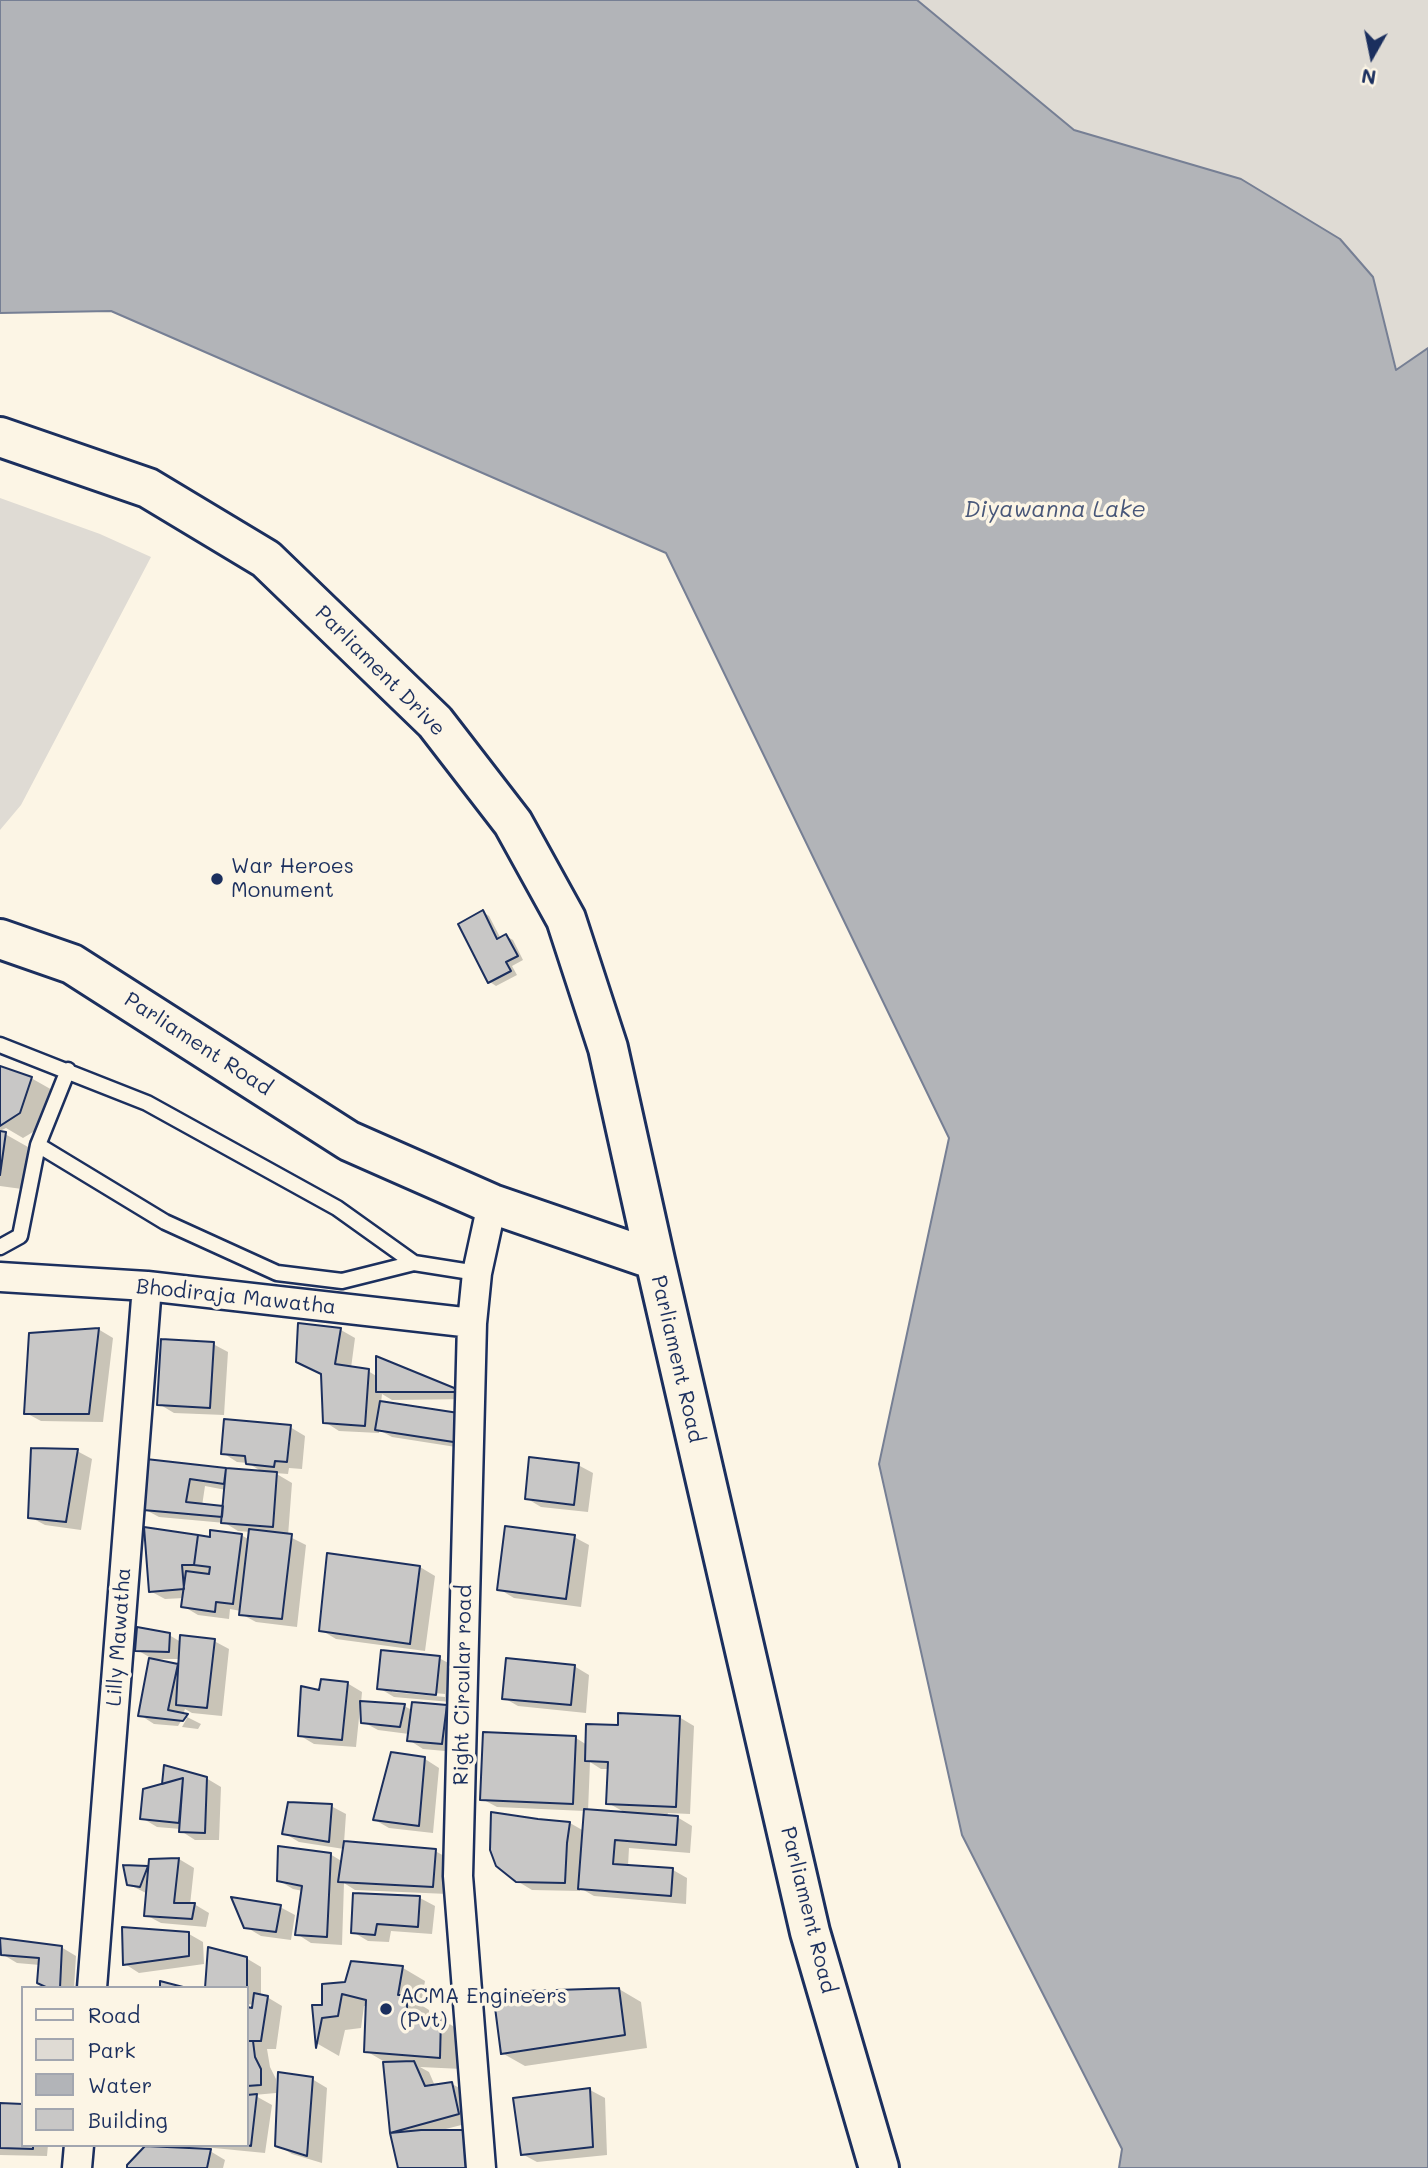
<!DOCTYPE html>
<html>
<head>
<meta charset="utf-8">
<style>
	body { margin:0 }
	#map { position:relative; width:1428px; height:2168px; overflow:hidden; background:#fcf5e5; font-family:Mali,sans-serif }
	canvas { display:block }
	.legend { position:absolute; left:21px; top:1986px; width:228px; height:161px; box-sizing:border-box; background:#fcf5e5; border:2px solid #a2a6af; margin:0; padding:9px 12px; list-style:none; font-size:21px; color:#1b2f5e }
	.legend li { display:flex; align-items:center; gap:14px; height:35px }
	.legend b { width:35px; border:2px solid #a2a6af }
	.north { position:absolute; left:1337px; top:21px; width:70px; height:70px; -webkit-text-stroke:5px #fcf5e5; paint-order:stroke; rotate:189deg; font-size:19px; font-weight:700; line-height:28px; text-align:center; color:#1b2f5e }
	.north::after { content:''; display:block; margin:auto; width:24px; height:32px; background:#1b2f5e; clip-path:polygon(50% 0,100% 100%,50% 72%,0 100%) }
</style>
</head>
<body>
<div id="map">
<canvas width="1428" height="2168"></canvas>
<ul class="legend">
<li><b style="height:9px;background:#fcf5e5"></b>Road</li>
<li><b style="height:19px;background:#dfdbd4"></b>Park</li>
<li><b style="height:19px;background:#b2b4b8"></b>Water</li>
<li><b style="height:19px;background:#c8c7c6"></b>Building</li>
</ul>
<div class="north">N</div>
</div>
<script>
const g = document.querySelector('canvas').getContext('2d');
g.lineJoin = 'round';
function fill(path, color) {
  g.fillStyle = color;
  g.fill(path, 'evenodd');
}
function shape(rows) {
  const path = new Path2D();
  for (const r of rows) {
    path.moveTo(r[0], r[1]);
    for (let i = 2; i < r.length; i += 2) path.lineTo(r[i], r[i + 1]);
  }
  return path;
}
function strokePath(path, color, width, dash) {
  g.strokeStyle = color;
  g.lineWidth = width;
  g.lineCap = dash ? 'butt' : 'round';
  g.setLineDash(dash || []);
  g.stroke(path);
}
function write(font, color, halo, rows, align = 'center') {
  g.font = font + ' Mali,sans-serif';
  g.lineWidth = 7;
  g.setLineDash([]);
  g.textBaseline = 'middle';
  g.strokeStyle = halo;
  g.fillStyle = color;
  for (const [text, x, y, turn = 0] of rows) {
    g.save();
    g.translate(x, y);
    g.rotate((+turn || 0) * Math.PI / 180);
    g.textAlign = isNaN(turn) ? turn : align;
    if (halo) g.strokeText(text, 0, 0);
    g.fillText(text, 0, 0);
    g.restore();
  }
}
const green = shape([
	[917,0,1428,0,1428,348,1397,371,1373,277,1340,239,1241,179,1074,130],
	[0,498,100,534,151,557,21,805,0,830]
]);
const water = shape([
	[0,0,917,0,1074,130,1241,179,1340,239,1373,277,1396,370,1428,348,1428,2168,1119,2168,1122,2149,962,1835,879,1464,949,1138,666,553,111,311,0,313,0,0]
]);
const shadow = shape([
	[483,912,489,916,501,939,506,936,513,940,523,960,512,966,517,975,496,986,490,982],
	[0,1068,31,1078,54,1091,43,1126,23,1138,6,1128,0,1131],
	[0,1133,5,1134,28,1147,22,1189,0,1186],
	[98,1329,113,1338,103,1422,41,1421,26,1413],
	[341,1330,355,1338,351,1368,368,1371,378,1377,463,1393,473,1399,392,1400,382,1394,381,1403,475,1450,392,1437,379,1430,379,1433,339,1431,325,1422],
	[213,1344,228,1352,224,1415,174,1413,159,1404],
	[290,1427,305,1436,302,1469,289,1468,288,1474,275,1473,292,1483,288,1536,306,1545,297,1627,256,1622,241,1614,241,1611,230,1609,229,1619,198,1615,183,1606,184,1598,165,1599,150,1591,211,1539,241,1535,250,1540,251,1532,238,1531,225,1523,159,1517,144,1509,148,1461,264,1473,248,1463,237,1462,223,1453],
	[205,1486,226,1490,224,1508,202,1506],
	[77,1451,92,1459,81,1530,45,1525,30,1517],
	[578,1465,593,1473,588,1512,541,1507,526,1498],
	[574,1537,589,1545,581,1607,514,1598,499,1589],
	[420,1567,435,1576,425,1651,336,1639,321,1630],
	[169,1635,181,1642,214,1641,229,1649,222,1716,192,1713,185,1709,183,1715,201,1724,198,1729,182,1727,187,1718,183,1718,178,1726,154,1724,140,1715,151,1658,137,1650],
	[154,1659,180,1659,179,1666,154,1660],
	[439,1658,454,1666,451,1702,394,1697,379,1688],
	[392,1689,445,1694,445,1697,392,1692],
	[574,1666,589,1675,586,1713,518,1706,504,1698],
	[347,1683,362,1692,361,1703,404,1706,412,1710,447,1707,461,1715,456,1752,423,1749,409,1740,409,1734,378,1730,363,1722,362,1709,360,1708,356,1747,314,1744,299,1735,321,1693],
	[679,1717,694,1726,690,1814,668,1813,667,1816,677,1817,692,1826,690,1853,629,1848,628,1866,673,1870,687,1878,686,1904,594,1896,580,1888,580,1891,532,1890,517,1881,570,1823,584,1831,585,1811,497,1807,482,1799,576,1738,587,1745,619,1727],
	[590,1762,601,1769,609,1769,608,1803,626,1813,588,1811],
	[425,1759,439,1768,433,1833,389,1828,375,1820],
	[165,1767,206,1778,221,1787,219,1840,195,1840,181,1831,181,1829,157,1827,142,1818,164,1785],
	[331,1806,346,1814,344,1843,435,1851,450,1859,448,1894,355,1890,344,1883,342,1945,311,1943,297,1934,303,1891,293,1889,278,1880,330,1854,343,1862,344,1849,299,1842,284,1833],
	[179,1859,194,1868,190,1905,194,1904,209,1913,206,1927,161,1923,146,1915,148,1894,128,1884,125,1866,150,1868,150,1860],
	[420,1898,435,1906,432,1934,391,1931,389,1942,368,1941,353,1932],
	[280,1907,295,1915,291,1940,261,1936,246,1927],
	[189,1934,203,1942,204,1964,139,1973,125,1964],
	[61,1947,76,1956,74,1988,48,1988,40,1965,17,1963,2,1954],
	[246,1958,261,1967,261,1996,267,1997,282,2006,276,2049,267,2049,270,2067,276,2079,276,2093,254,2095,272,2105,265,2153,183,2145,247,2145],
	[248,2004,254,2005,253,2010,247,2009],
	[352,1963,403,1968,425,1981,421,2005,429,2010,429,2018,441,2019,463,2032,462,2069,420,2067,429,2072,435,2086,452,2084,467,2092,473,2122,438,2131,400,2168,391,2133,385,2062,366,2051,367,2006,364,2006,361,2028,345,2030,339,2056,318,2044,314,2007,324,2007,346,1984],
	[619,1989,641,2002,647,2048,525,2066,502,2053],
	[312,2079,327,2088,322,2163,292,2154,277,2145],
	[590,2090,605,2098,607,2155,537,2162,522,2154,515,2099],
	[0,2105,23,2145,48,2145,47,2156,0,2155],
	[210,2151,225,2160,223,2168,129,2168]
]);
const building = shape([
	[483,910,497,939,506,934,518,956,506,962,511,971,488,983,458,924,483,910],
	[0,1066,32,1077,20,1113,0,1126,0,1066],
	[0,1131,6,1132,0,1175,0,1131],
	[298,1323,341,1328,335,1364,369,1369,365,1426,323,1423,321,1374,296,1362,298,1323],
	[99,1328,89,1414,24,1414,29,1333,99,1328],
	[161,1339,214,1342,210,1408,157,1405,161,1339],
	[376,1356,464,1392,376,1392,376,1356],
	[380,1401,465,1414,460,1443,375,1430,380,1401],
	[224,1419,291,1425,287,1462,275,1461,274,1467,246,1464,245,1456,221,1454,224,1419],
	[31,1448,78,1449,66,1522,28,1518,31,1448],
	[529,1457,579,1463,574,1505,525,1499,529,1457],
	[146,1459,226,1468,224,1484,190,1479,186,1502,223,1506,222,1517,143,1510,146,1459],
	[226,1468,277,1472,273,1527,221,1523,226,1468],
	[505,1526,575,1535,566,1599,497,1590,505,1526],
	[144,1527,198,1535,194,1565,182,1565,184,1589,149,1592,144,1527],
	[249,1529,292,1534,282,1619,239,1615,249,1529],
	[210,1530,242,1534,233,1604,216,1602,215,1612,181,1607,186,1571,209,1574,210,1567,194,1565,198,1535,210,1537,210,1530],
	[327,1553,420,1566,410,1644,319,1631,327,1553],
	[137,1627,170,1633,169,1652,135,1651,137,1627],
	[180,1635,215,1639,207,1708,176,1705,180,1635],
	[381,1650,440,1656,436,1695,377,1689,381,1650],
	[149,1658,178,1664,168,1710,188,1714,183,1721,138,1716,149,1658],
	[506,1658,575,1665,571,1705,502,1699,506,1658],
	[321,1679,348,1682,342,1740,298,1736,301,1686,319,1690,321,1679],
	[360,1701,405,1704,400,1727,361,1723,360,1701],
	[412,1702,447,1705,442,1744,407,1741,412,1702],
	[618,1713,680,1716,676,1807,606,1804,608,1762,585,1761,586,1724,618,1725,618,1713],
	[483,1732,576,1736,573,1804,480,1800,483,1732],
	[391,1752,425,1757,419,1826,373,1820,391,1752],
	[164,1765,207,1777,205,1833,179,1832,183,1778,162,1784,164,1765],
	[183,1778,179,1823,140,1819,143,1789,183,1778],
	[288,1802,332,1804,329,1842,282,1834,288,1802],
	[584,1809,678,1816,676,1845,615,1840,613,1864,673,1868,671,1896,578,1889,584,1809],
	[491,1812,538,1819,570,1822,567,1843,565,1883,516,1882,496,1866,490,1850,491,1812],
	[344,1841,436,1849,433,1887,338,1882,344,1841],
	[278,1846,331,1853,327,1937,295,1935,302,1886,277,1881,278,1846],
	[179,1858,174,1903,195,1903,192,1919,144,1916,149,1859,179,1858],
	[123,1865,148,1866,140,1887,127,1885,123,1865],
	[353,1893,420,1896,418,1927,377,1924,375,1935,351,1933,353,1893],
	[231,1897,281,1905,276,1932,244,1928,231,1897],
	[122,1927,189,1932,189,1956,123,1965,122,1927],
	[0,1938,62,1946,60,1988,48,1988,37,1983,39,1958,1,1955,0,1938],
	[208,1947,247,1957,247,1988,205,1988,208,1947],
	[351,1961,403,1966,398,1995,407,1995,407,2013,441,2018,440,2058,364,2052,366,2000,342,1994,338,2016,322,2018,316,2048,312,2005,322,2005,322,1984,345,1982,351,1961],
	[160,1981,187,1988,160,1988,160,1981],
	[619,1988,625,2035,501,2054,493,1992,619,1988],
	[254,1993,268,1996,261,2041,247,2041,247,2007,252,2008,254,1993],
	[247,2041,253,2041,255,2057,261,2069,261,2085,247,2086,247,2041],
	[414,2061,425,2086,452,2082,459,2114,390,2133,383,2062,414,2061],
	[278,2072,313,2077,307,2156,275,2146,278,2072],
	[590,2088,593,2147,521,2155,513,2098,590,2088],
	[257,2094,251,2146,245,2145,247,2095,257,2094],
	[0,2103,23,2104,23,2145,33,2145,33,2149,0,2148,0,2103],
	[421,2130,472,2130,475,2168,398,2168,390,2133,421,2130],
	[145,2146,211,2149,207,2168,127,2168,127,2165,145,2146]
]);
const service = shape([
	[0,1045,147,1103,337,1208,414,1263,477,1273],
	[68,1070,38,1145,165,1222,277,1273,342,1281,414,1263],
	[0,1247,20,1236,38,1145]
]);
const minor = shape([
	[0,1277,147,1286,472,1323],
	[92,1988,147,1286],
	[77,2168,79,2145],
	[481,2168,458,1876,472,1323,477,1273,492,1204]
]);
const primary = shape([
	[0,437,148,488,266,559,435,722,513,823,566,919,608,1048,655,1260,810,1932,879,2168],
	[0,939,72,964,349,1141,492,1204,655,1260]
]);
const markers = [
	[217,879,7,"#1b2f5e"],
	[386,2009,7,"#1b2f5e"]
];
const streetNames = [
	["Parliament Drive",380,671,45],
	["Parliament Road",198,1044,33],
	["Bhodiraja Mawatha",236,1297,6],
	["Parliament Road",677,1359,77],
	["Lilly Mawatha",119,1637,-86],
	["Right Circular road",463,1685,-89],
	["Parliament Road",808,1910,76]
];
const poiNames = [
	["War Heroes",231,867],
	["Monument",231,891],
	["ACMA Engineers",400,1997],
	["(Pvt)",400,2021]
];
const waterNames = [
	["Diyawanna Lake",1055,510]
];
fill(green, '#dfdbd4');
fill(water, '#b2b4b8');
strokePath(water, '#767f94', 2);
fill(shadow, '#0003');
fill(building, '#c8c7c6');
strokePath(building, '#1b2f5e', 2);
strokePath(service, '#1b2f5e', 19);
strokePath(minor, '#1b2f5e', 33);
strokePath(primary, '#1b2f5e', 44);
strokePath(service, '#fcf5e5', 14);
strokePath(minor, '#fcf5e5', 28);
strokePath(primary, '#fcf5e5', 38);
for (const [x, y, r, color] of markers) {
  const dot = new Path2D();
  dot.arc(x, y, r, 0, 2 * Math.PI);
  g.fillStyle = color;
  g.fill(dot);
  strokePath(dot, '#fcf5e5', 2.5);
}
write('21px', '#1b2f5e', '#fcf5e5', streetNames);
write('21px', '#1b2f5e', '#fcf5e5', poiNames, 'left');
write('italic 23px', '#485779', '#fcf5e5', waterNames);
</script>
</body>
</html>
